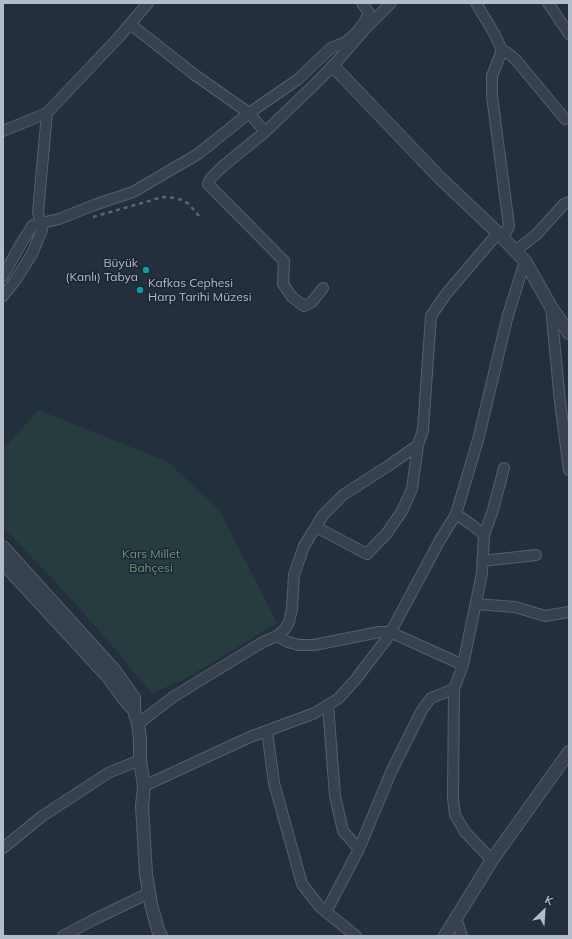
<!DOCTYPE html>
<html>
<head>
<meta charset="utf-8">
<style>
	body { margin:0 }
	#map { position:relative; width:572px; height:939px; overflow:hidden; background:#242f3e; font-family:Mulish,sans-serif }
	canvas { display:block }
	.frame { position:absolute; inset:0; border:4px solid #b4bcc9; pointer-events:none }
	.north { position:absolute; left:524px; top:891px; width:40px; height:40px; -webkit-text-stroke:3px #1d2633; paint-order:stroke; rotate:25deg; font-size:11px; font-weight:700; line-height:16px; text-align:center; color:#b4bcc9 }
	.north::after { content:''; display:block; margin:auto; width:14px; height:18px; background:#b4bcc9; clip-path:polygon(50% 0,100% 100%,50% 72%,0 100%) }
</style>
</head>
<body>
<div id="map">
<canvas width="572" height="939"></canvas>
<div class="frame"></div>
<div class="north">K</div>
</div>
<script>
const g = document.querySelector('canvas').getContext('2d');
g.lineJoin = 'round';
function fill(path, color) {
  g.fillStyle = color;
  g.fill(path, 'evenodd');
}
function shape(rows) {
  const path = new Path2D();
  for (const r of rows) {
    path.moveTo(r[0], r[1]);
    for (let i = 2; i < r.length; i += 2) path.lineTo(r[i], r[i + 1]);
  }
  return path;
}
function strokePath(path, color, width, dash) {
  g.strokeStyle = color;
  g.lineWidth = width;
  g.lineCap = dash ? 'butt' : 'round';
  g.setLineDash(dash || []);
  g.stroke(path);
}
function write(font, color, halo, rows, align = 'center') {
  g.font = font + ' Mulish,sans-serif';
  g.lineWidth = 3;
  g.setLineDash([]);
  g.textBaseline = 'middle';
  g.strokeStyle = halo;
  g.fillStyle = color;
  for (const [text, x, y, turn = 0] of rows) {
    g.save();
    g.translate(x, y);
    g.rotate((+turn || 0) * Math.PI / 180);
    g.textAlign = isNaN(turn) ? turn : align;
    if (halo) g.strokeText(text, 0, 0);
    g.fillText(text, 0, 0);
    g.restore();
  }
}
const green = shape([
	[38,410,168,462,220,511,277,623,185,679,152,693,77,605,3,527,3,450]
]);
const minor = shape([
	[476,3,494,33,502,50,508,53,516,60,565,119],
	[548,3,569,34],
	[130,24,195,75,249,113,265,132],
	[502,50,492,76,492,96,509,226,503,238],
	[3,131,47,113],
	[515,251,536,235,564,204,569,202],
	[3,276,22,242,33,225,59,219,94,205,133,192,198,154,249,113,297,80,331,48,346,42,357,32,365,21,369,13,362,3],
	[323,288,312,302,304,306,292,297,283,284,284,261,208,184,211,178,223,166,265,132,313,86,333,66,364,30,391,3],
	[3,296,15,281,32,254,42,230,38,212,47,113,118,38,148,3],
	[551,307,560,402,569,470],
	[456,514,472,525,484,535],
	[316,527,367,554,387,533,402,511,412,489,418,445],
	[482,561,536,555],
	[476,604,515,607,545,616,569,612],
	[277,636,288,642,299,645,314,645,379,632,390,632,463,665],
	[328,705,335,796,343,831,359,849],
	[138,724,173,697,263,642,277,636,285,629,289,622,292,609,294,575,304,546,323,515,343,495,391,464,418,445,423,430,431,316,446,294,498,233],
	[267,731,274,783,302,884,320,907,356,936],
	[144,786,250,737,315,713,339,698,356,679,388,637,440,540,456,514,478,440,508,315,525,261],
	[3,848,41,817,108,773,140,760],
	[492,860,465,832,455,815,453,798,454,689,463,665,482,573,484,535,493,510,504,468],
	[326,912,359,849,392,770,422,710,431,698,454,689],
	[456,918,462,936],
	[63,936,93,920,149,893]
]);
const tertiary = shape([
	[333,66,440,178,498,233,525,261,551,307,569,333],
	[3,547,115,671,134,698,134,710,138,724,140,740,140,760,144,786,142,806,146,874,151,904,158,930,161,936],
	[3,563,109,678,124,699,134,710],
	[445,936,492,860,569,752]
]);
const rail = shape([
	[93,217,163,197,175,198,182,200,189,204,199,216]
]);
const markers = [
	[146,270,4,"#0f9aa8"],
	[140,290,4,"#0f9aa8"]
];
const poiNames = [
	["Büyük",138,263],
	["(Kanlı) Tabya",138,277],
	["Kafkas Cephesi",148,283,"left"],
	["Harp Tarihi Müzesi",148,297,"left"]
];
const parkNames = [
	["Kars Millet",151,554],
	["Bahçesi",151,568]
];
fill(green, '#263c3f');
strokePath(minor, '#565f6c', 12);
strokePath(tertiary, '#565f6c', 14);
strokePath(minor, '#38414e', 10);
strokePath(tertiary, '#38414e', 12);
strokePath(rail, '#5a6575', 2.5, [4, 4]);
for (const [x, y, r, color] of markers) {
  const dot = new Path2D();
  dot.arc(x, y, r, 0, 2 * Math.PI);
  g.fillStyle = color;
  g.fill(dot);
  strokePath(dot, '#1d2633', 1.5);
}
write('12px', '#b4bcc9', '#1d2633', poiNames, 'right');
write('12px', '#6b9a76', '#1d2633', parkNames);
</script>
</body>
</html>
